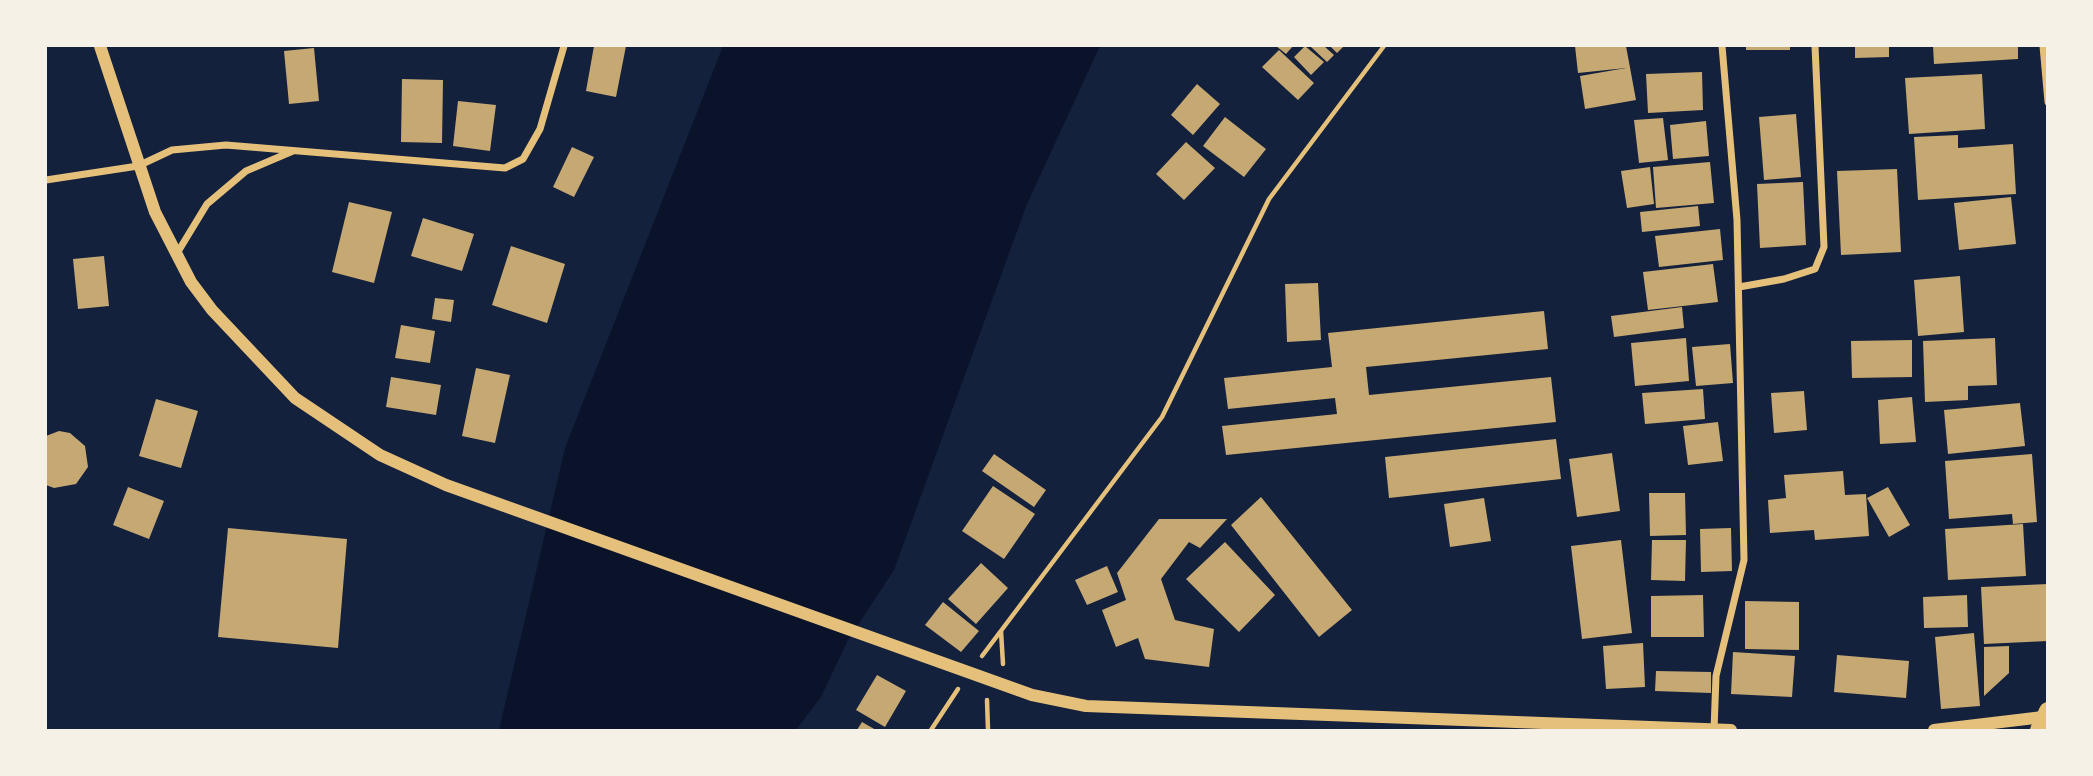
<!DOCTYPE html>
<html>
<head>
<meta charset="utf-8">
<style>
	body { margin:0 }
	#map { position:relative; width:2093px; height:776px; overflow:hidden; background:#14213d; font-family:Barlow,sans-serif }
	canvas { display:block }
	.frame { position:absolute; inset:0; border:47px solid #f6f1e7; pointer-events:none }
</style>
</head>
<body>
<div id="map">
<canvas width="2093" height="776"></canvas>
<div class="frame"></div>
</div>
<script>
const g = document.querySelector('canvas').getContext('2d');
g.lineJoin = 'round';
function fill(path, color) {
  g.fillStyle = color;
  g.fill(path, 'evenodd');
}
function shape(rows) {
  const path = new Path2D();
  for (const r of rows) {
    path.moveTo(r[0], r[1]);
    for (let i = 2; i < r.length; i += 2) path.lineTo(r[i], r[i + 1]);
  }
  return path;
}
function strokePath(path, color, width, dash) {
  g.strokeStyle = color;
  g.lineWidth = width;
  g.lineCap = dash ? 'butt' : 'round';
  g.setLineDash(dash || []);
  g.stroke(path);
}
const water = shape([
	[723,46,1100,46,1027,204,894,570,848,640,821,697,796,730,499,730,565,448]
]);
const building = shape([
	[594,46,626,46,616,97,586,91],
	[1276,46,1293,46,1286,54],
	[1305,46,1324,62,1311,75,1294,57],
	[1310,46,1324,46,1334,55,1327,62],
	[1330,46,1344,46,1337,53],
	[1575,46,1626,46,1636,100,1585,109,1580,76,1626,68,1578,73],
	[1746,46,1790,46,1790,50,1746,50],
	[1855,46,1889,46,1889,57,1855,58],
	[1933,46,2018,46,2018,59,1934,64],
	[314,48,319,101,289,104,284,51],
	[1279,50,1314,83,1298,100,1262,67],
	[1702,72,1703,110,1648,113,1646,74],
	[1982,74,1985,129,1909,134,1905,78],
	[402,79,443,80,442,143,401,142],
	[1197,84,1220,104,1193,135,1171,115],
	[458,101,496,105,490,151,453,146],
	[1796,114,1801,177,1764,180,1759,117],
	[1225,117,1266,149,1244,177,1203,146],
	[1663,118,1668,160,1639,163,1634,120],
	[1706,121,1709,156,1673,159,1670,125],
	[1958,135,1958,148,2013,144,2016,194,1918,200,1914,137],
	[1186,142,1215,168,1184,200,1156,174],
	[572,147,594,157,574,197,553,187],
	[1710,162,1714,203,1656,208,1653,167],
	[1650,167,1654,204,1627,208,1621,171],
	[1897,169,1901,252,1841,255,1837,171],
	[1803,182,1806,245,1760,248,1757,184],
	[2011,197,2016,244,1959,250,1954,203],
	[349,202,392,212,374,283,332,272],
	[1698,206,1700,226,1642,232,1640,212],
	[423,218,474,234,462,271,411,256],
	[1720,229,1723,260,1659,267,1655,236],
	[511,246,565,264,547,323,492,305],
	[104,256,109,306,78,309,73,259],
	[1713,264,1718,302,1648,310,1643,272],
	[1960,276,1964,332,1918,336,1914,280],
	[1318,283,1321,340,1287,342,1285,284],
	[435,298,454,300,451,322,432,319],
	[1682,307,1684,328,1614,337,1611,316],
	[1544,311,1548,349,1366,367,1369,395,1551,377,1556,422,1226,455,1222,426,1337,414,1335,398,1228,409,1224,378,1332,367,1328,333],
	[401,325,435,331,430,363,395,358],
	[1686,338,1689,381,1635,386,1631,343],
	[1995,338,1997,385,1968,386,1968,400,1925,402,1923,341],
	[1912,340,1912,377,1852,378,1851,341],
	[1730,344,1733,383,1696,386,1692,347],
	[476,368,510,375,495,443,462,436],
	[391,377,441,385,436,415,386,407],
	[1703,389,1705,419,1645,424,1642,393],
	[1804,391,1807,430,1774,433,1771,393],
	[1912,397,1916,442,1880,444,1878,400],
	[156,399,198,411,181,468,139,456],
	[2020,403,2025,446,1948,454,1944,410],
	[1718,422,1723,461,1688,465,1683,426],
	[59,431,70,433,85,446,88,467,76,484,54,488,46,485,46,436],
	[1556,439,1561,479,1389,498,1385,457],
	[1612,453,1620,511,1577,517,1569,459],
	[994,454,1046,490,1034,507,982,471],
	[2032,454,2037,522,2013,524,2012,514,1949,519,1945,461],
	[1843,471,1845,495,1866,494,1869,536,1815,540,1814,530,1770,533,1768,500,1786,498,1784,475],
	[993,486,1035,514,1004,559,962,531],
	[128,487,164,501,149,539,113,525],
	[1888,487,1910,525,1889,537,1867,498],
	[1649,493,1685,493,1686,535,1650,536],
	[1261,497,1352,610,1319,637,1231,525],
	[1484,498,1491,541,1450,547,1444,504],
	[1159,519,1227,519,1200,548,1189,542,1161,579,1175,620,1214,629,1209,667,1145,659,1138,638,1116,647,1102,610,1126,600,1117,573],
	[2023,524,2026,576,1948,580,1945,529],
	[228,528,347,539,338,648,218,637],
	[1731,528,1732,571,1701,572,1700,529],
	[1621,540,1632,633,1582,639,1571,546],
	[1652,540,1686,540,1685,581,1651,580],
	[1225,542,1275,595,1239,632,1186,579],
	[981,563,1008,588,976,624,948,599],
	[1107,566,1118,592,1087,605,1075,580],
	[2048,584,2048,641,1984,644,1981,587],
	[1703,595,1704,637,1651,637,1651,596],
	[1967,595,1968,627,1924,628,1923,597],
	[1745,601,1799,602,1799,650,1745,649],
	[943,602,979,631,961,652,925,625],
	[1974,633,1980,706,1941,709,1935,637],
	[1643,643,1645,687,1606,689,1603,646],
	[2009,646,2009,673,1984,696,1984,647],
	[1733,652,1795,656,1792,697,1731,694],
	[1837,655,1909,661,1906,698,1834,692],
	[1656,671,1711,672,1711,693,1655,691],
	[877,675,906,691,885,727,856,710],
	[862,722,876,730,857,730]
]);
const path = shape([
	[1001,631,1003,664],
	[982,656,1162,417,1269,199,1384,46],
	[987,700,988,730],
	[931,730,958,689]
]);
const minor = shape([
	[2043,46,2048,102],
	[46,180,138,166,172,150,226,145,505,168,523,159,540,129,564,46],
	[176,255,207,204,246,171,293,151],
	[1739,287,1784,279,1815,269,1824,247,1815,46],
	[1714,730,1716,676,1744,560,1737,220,1722,46]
]);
const tertiary = shape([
	[100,46,155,212,191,282,212,310,295,398,380,455,446,485,1032,695,1086,706,1731,730],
	[1934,730,2043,717]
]);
const primary = shape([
	[2039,730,2048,711]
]);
fill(water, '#0b132b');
fill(building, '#c6a872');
strokePath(path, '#e5c07b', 4.5);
strokePath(minor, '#e5c07b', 7);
strokePath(tertiary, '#e5c07b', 12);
strokePath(primary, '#e5c07b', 18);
</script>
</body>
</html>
